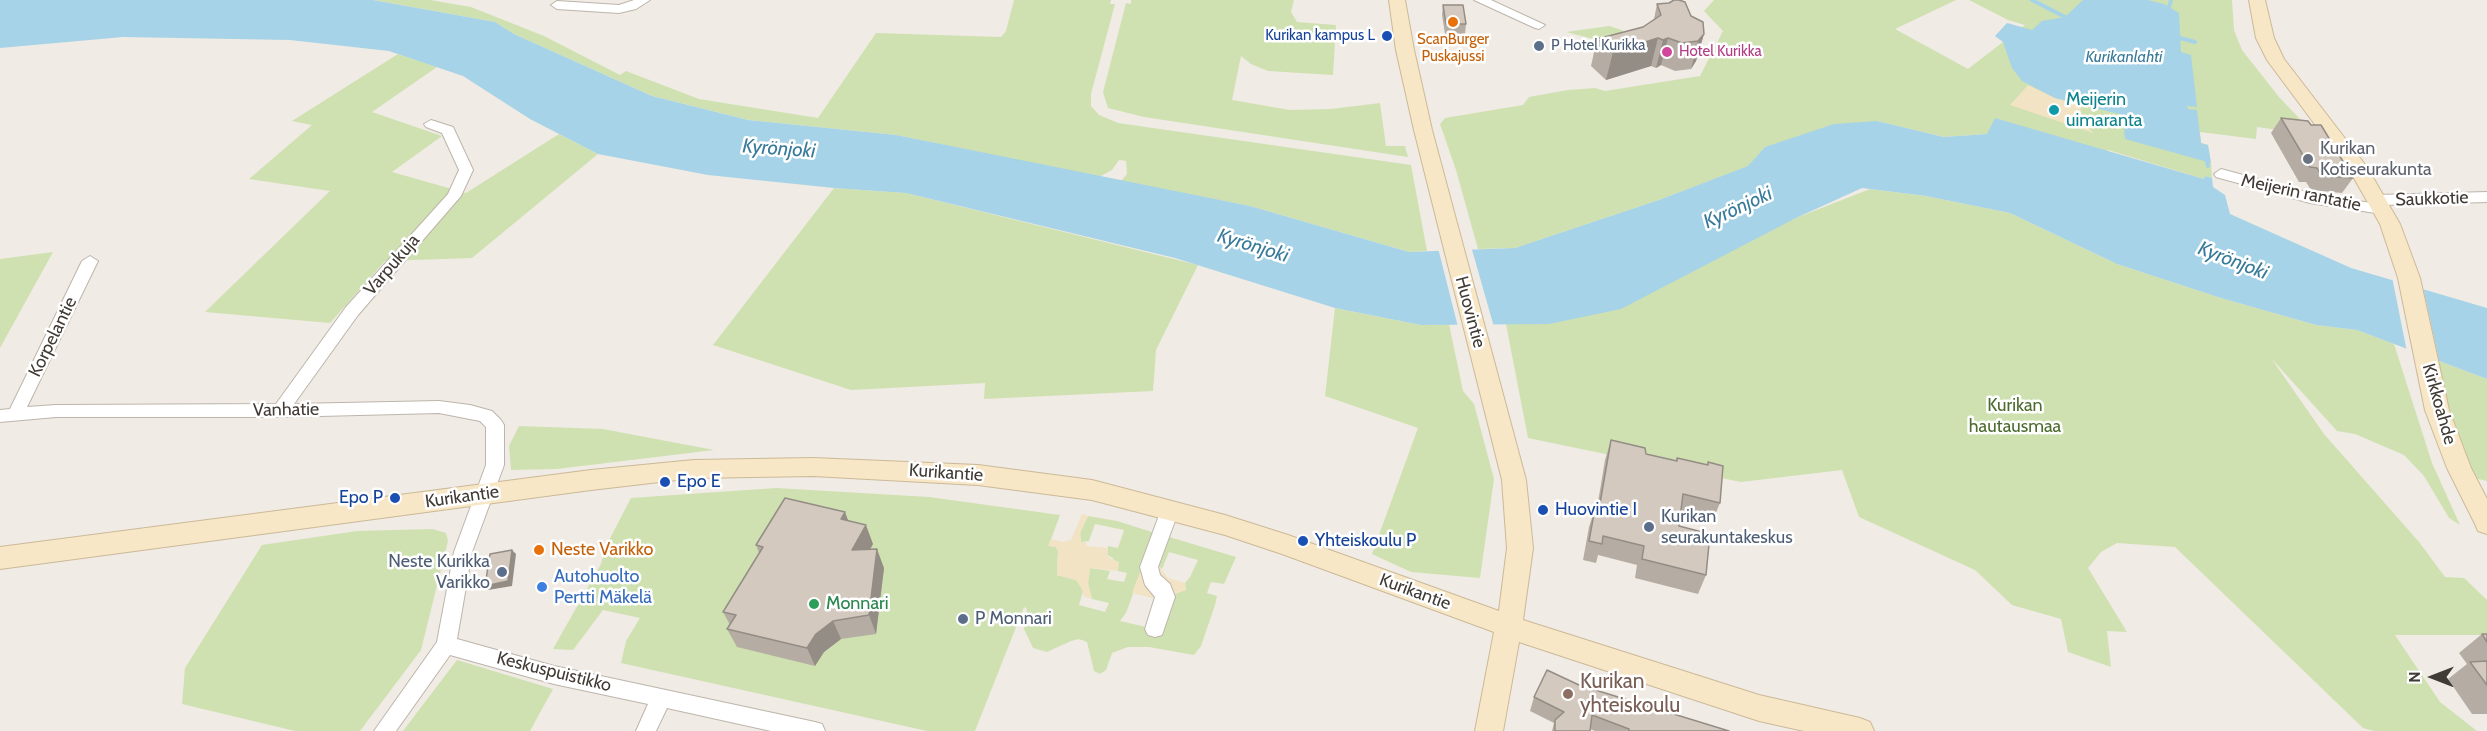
<!DOCTYPE html>
<html>
<head>
<meta charset="utf-8">
<style>
	body { margin:0 }
	#map { position:relative; width:2487px; height:731px; overflow:hidden; background:#f0ebe4; font-family:Cabin,sans-serif }
	canvas { display:block }
	.north { position:absolute; left:2403px; top:647px; width:60px; height:60px; -webkit-text-stroke:4px #fff; paint-order:stroke; rotate:270deg; font-size:16px; font-weight:700; line-height:24px; text-align:center; color:#413b35 }
	.north::after { content:''; display:block; margin:auto; width:21px; height:27px; background:#413b35; clip-path:polygon(50% 0,100% 100%,50% 72%,0 100%) }
</style>
</head>
<body>
<div id="map">
<canvas width="2487" height="731"></canvas>
<div class="north">N</div>
</div>
<script>
const g = document.querySelector('canvas').getContext('2d');
g.lineJoin = 'round';
function fill(path, color) {
  g.fillStyle = color;
  g.fill(path, 'evenodd');
}
function shape(rows) {
  const path = new Path2D();
  for (const r of rows) {
    path.moveTo(r[0], r[1]);
    for (let i = 2; i < r.length; i += 2) path.lineTo(r[i], r[i + 1]);
  }
  return path;
}
function strokePath(path, color, width, dash) {
  g.strokeStyle = color;
  g.lineWidth = width;
  g.lineCap = dash ? 'butt' : 'round';
  g.setLineDash(dash || []);
  g.stroke(path);
}
function write(font, color, halo, rows, align = 'center') {
  g.font = font + ' Cabin,sans-serif';
  g.lineWidth = 5;
  g.setLineDash([]);
  g.textBaseline = 'middle';
  g.strokeStyle = halo;
  g.fillStyle = color;
  for (const [text, x, y, turn = 0] of rows) {
    g.save();
    g.translate(x, y);
    g.rotate((+turn || 0) * Math.PI / 180);
    g.textAlign = isNaN(turn) ? turn : align;
    if (halo) g.strokeText(text, 0, 0);
    g.fillText(text, 0, 0);
    g.restore();
  }
}
const green = shape([
	[373,0,430,0,471,7,544,36,620,75,626,71,699,99,818,118,876,33,1001,37,1006,31,1014,0,1111,0,1110,4,1115,4,1091,94,1091,106,1099,115,1118,123,1411,165,1427,251,1409,252,1250,206,1121,181,1127,174,1126,161,1119,160,1112,170,1099,177,896,135,748,120,652,96,514,34,495,22],
	[1131,0,1294,0,1291,12,1297,22,1336,25,1333,75,1268,71,1251,64,1241,56,1232,100,1290,110,1331,109,1380,103,1386,146,1405,146,1408,157,1144,117,1108,108,1103,92,1126,3,1131,4],
	[1714,0,1956,0,1895,29,1968,69,2025,25,2008,20,1969,0,2232,0,2234,30,2242,50,2279,97,2315,135,2257,127,2256,139,2200,132,2201,143,2208,145,2211,163,2212,178,2205,176,2204,179,2108,150,2107,152,1987,134,1944,137,1877,121,1765,147,1749,166,1659,200,1515,248,1478,249,1456,170,1440,124,1445,118,1523,105,1529,97,1568,90,1595,88,1605,91,1700,76,1723,31,1704,11],
	[1609,26,1622,30,1625,34,1609,43,1566,32],
	[398,54,437,67,372,112,442,136,392,172,466,193,559,134,598,154,472,258,385,261,330,323,205,312,330,191,249,179,312,125,292,121],
	[834,188,906,193,1198,265,1156,350,1153,391,984,399,985,383,851,390,713,345],
	[1870,189,1926,196,2010,213,2117,264,2221,298,2316,325,2357,330,2394,344,2432,463,2460,525,2449,518,2424,476,2404,455,2355,434,2337,431,2271,358,2324,434,2419,542,2445,577,2464,578,2487,600,2487,635,2395,635,2440,702,2477,731,2374,731,2363,728,2175,547,2117,543,2101,552,2088,568,2127,632,2107,631,2111,667,2068,652,2061,619,2012,605,1975,570,1859,517,1842,470,1741,482,1528,438,1506,324,1549,324,1796,218],
	[53,252,0,348,0,259],
	[1335,308,1421,325,1449,324,1463,391,1474,404,1494,479,1480,578,1411,572,1372,554,1418,428,1325,396],
	[2439,361,2487,379,2487,481,2474,478,2444,399],
	[519,426,603,429,714,450,557,469,511,470,509,446],
	[776,488,929,497,1060,515,1049,545,1056,547,1058,551,1057,575,1076,580,1080,583,1083,591,1079,605,1105,612,1109,603,1092,599,1088,584,1090,568,1110,571,1107,579,1124,582,1127,573,1118,571,1113,558,1107,555,1108,546,1118,548,1124,530,1095,524,1089,541,1081,542,1080,533,1088,516,1117,521,1155,533,1126,613,1120,621,1151,628,1174,594,1186,590,1185,583,1190,577,1198,560,1169,552,1162,569,1158,565,1166,536,1236,557,1224,584,1211,582,1207,593,1217,596,1215,605,1201,646,1194,655,1149,647,1128,647,1112,653,1106,670,1100,674,1094,671,1087,642,1079,639,1071,641,1047,652,1033,648,1024,629,1027,609,1024,607,975,731,927,731,621,663,626,641,640,618,603,610,573,650,553,649,601,564,606,546,631,498],
	[432,529,446,533,448,541,421,650,360,731,295,731,182,704,185,668,262,545,357,531],
	[457,660,553,689,530,731,403,731]
]);
const sand = shape([
	[2028,85,2055,98,2080,105,2082,118,2089,121,2087,125,2093,133,2010,105],
	[1082,514,1088,516,1080,533,1081,542,1085,542,1087,546,1107,548,1108,557,1119,562,1118,571,1090,568,1088,584,1092,599,1083,596,1083,591,1076,580,1057,575,1058,551,1056,547,1048,546,1051,539,1063,542,1071,540],
	[1155,533,1158,565,1168,578,1185,583,1186,590,1174,594,1167,604,1161,600,1132,593]
]);
const water = shape([
	[0,0,373,0,495,22,514,34,652,96,748,120,896,135,1250,206,1409,252,1515,248,1659,200,1748,166,1765,147,1834,124,1877,121,1944,137,1987,134,1995,118,2204,179,2205,176,2212,178,2213,187,2225,195,2230,214,2351,268,2487,308,2487,379,2357,330,2316,325,2221,298,2117,264,2010,213,1926,196,1862,188,1796,218,1621,309,1549,324,1421,325,1335,308,1175,258,906,193,834,188,708,175,598,154,530,119,463,76,389,51,290,40,123,37,0,48],
	[2083,0,2148,0,2164,4,2179,13,2181,52,2191,55,2197,107,2187,106,2188,109,2197,110,2201,143,2208,145,2211,163,2125,139,2123,115,2055,98,2022,81,2012,68,2003,42,1995,36,2007,23,2032,30,2042,21,2065,17]
]);
const pier = shape([
	[1471,246,1494,327,1458,327,1438,248],
	[2392,277,2423,287,2440,365,2407,352]
]);
const stream = shape([
	[2032,0,2065,17],
	[2169,7,2171,0],
	[2180,38,2195,42],
	[2207,162,2208,166]
]);
const street = shape([
	[634,0,650,0,636,9,619,13,557,9,551,5,557,1,619,5,634,0],
	[1474,0,1491,0,1545,25,1539,29,1535,28,1474,0],
	[431,120,453,127,473,170,461,196,358,315,294,404,439,401,470,405,492,411,501,420,504,425,504,465,472,552,457,639,554,666,815,722,822,724,825,731,771,731,667,708,656,731,636,731,648,704,554,684,450,655,396,731,374,731,437,642,454,552,486,465,486,427,480,421,439,413,280,417,56,417,0,422,0,410,10,409,82,261,90,256,98,261,27,407,56,405,276,404,346,307,448,194,459,170,442,133,426,127,424,124,431,120],
	[2221,169,2310,193,2371,203,2370,200,2372,197,2377,195,2487,192,2487,202,2383,205,2389,209,2382,214,2310,203,2216,177,2214,174,2221,169],
	[1170,503,1176,505,1179,510,1158,567,1160,575,1170,584,1175,597,1162,635,1155,637,1148,635,1145,629,1155,597,1145,585,1140,567,1161,510,1164,505,1170,503]
]);
const secondary = shape([
	[1389,0,1405,0,1414,50,1432,130,1526,480,1533,548,1523,620,1759,695,1860,718,1870,722,1874,731,1804,731,1759,721,1519,642,1503,731,1475,731,1494,632,1282,554,1225,535,1092,500,978,485,813,476,694,478,591,490,0,569,0,547,591,470,694,460,813,458,978,465,1092,480,1225,515,1288,535,1499,611,1507,548,1502,480,1414,130,1396,50,1389,0],
	[2249,0,2265,0,2274,38,2284,59,2367,167,2400,224,2420,278,2449,410,2471,468,2487,499,2487,534,2478,531,2475,524,2447,468,2425,410,2398,278,2380,224,2351,173,2267,60,2256,38,2249,0]
]);
const wall = shape([
	[1657,4,1704,34,1696,61,1691,69,1675,71,1661,65,1656,68,1651,66,1606,80,1591,66,1597,39,1643,27,1654,19],
	[1443,5,1466,24,1465,34,1445,34,1442,15],
	[2281,118,2353,178,2342,193,2311,190,2306,182,2299,182,2271,133],
	[1611,440,1646,454,1676,461,1677,458,1707,465,1708,462,1720,503,1712,522,1681,514,1679,526,1706,575,1698,594,1635,578,1637,565,1598,555,1596,563,1583,560,1589,527,1595,508,1597,508,1605,460],
	[845,512,848,521,873,544,870,549,884,568,876,634,841,639,824,652,815,666,737,647,727,629,730,625,723,612,759,553,756,545],
	[2482,634,2487,634,2487,714,2472,714,2448,679,2467,664,2459,653],
	[1579,685,1729,731,1595,731,1590,729,1590,731,1552,731,1554,723,1530,711,1534,697]
]);
const shadedWall = shape([
	[1704,34,1696,61,1691,69,1698,41],
	[1658,38,1651,66,1606,80,1613,52],
	[1668,38,1661,65,1656,68,1663,40],
	[845,512,852,531,841,519],
	[866,525,873,544,859,569,852,550],
	[877,549,884,568,876,634,869,615],
	[512,550,516,554,512,586,488,590,485,586],
	[833,621,841,639,824,652,815,666,807,648,816,634]
]);
const building = shape([
	[1674,0,1679,0,1685,2,1691,16,1703,22,1704,34,1698,41,1682,43,1668,38,1663,40,1658,38,1613,52,1597,39,1643,27,1661,15,1657,4,1669,3,1674,0],
	[1443,5,1463,5,1466,24,1446,24,1443,5],
	[2281,118,2308,121,2311,125,2321,125,2353,178,2322,176,2317,168,2310,167,2281,118],
	[1611,440,1645,448,1646,454,1677,461,1677,458,1708,465,1708,462,1723,466,1720,503,1683,494,1679,526,1710,534,1706,575,1642,559,1644,546,1603,536,1602,544,1589,541,1595,508,1599,509,1611,440],
	[785,498,845,512,841,519,866,525,852,550,877,549,869,615,833,621,816,634,807,648,727,629,736,615,723,612,763,547,756,545,785,498],
	[512,550,508,581,485,586,490,554,512,550],
	[2482,634,2487,634,2487,642,2482,634],
	[2487,661,2487,685,2470,662,2487,661],
	[1547,670,1579,685,1729,731,1629,731,1629,729,1592,715,1590,731,1555,731,1555,720,1564,712,1534,697,1547,670]
]);
const markers = [
	[1453,22,6,"#e8710a"],
	[1387,36,6,"#1a4fb4"],
	[1539,46,6,"#5c6f8a"],
	[1667,52,6,"#d1479c"],
	[2054,110,6,"#0f9aa8"],
	[2308,159,6,"#6b7280"],
	[665,482,6,"#1a4fb4"],
	[395,498,6,"#1a4fb4"],
	[1543,510,6,"#1a4fb4"],
	[1649,527,6,"#5c6f8a"],
	[1303,541,6,"#1a4fb4"],
	[539,550,6,"#e8710a"],
	[502,572,6,"#5c6f8a"],
	[542,587,6,"#3f7fe0"],
	[814,604,6,"#2e9e5b"],
	[963,619,6,"#5c6f8a"],
	[1568,694,6,"#8d6e63"]
];
const farTransitnames = [
	["Kurikan kampus L",1375,36]
];
const farFoodnames = [
	["ScanBurger",1453,40],
	["Puskajussi",1453,57]
];
const farServicenames = [
	["P Hotel Kurikka",1551,46]
];
const farHotelnames = [
	["Hotel Kurikka",1679,52]
];
const farWaternames = [
	["Kurikanlahti",2124,57]
];
const cultureNames = [
	["Meijerin",2066,100],
	["uimaranta",2066,121]
];
const worshipNames = [
	["Kurikan",2320,149],
	["Kotiseurakunta",2320,170]
];
const streetNames = [
	["Meijerin rantatie",2301,193,12],
	["Saukkotie",2432,199,-2],
	["Varpukuja",392,265,-49],
	["Huovintie",1470,312,75],
	["Korpelantie",53,337,-64],
	["Kirkkoahde",2439,404,74],
	["Vanhatie",286,410,-1],
	["Kurikantie",946,473,4],
	["Kurikantie",462,497,-8],
	["Kurikantie",1415,592,20],
	["Keskuspuistikko",554,672,14]
];
const parkNames = [
	["Kurikan",2015,406],
	["hautausmaa",2015,427]
];
const transitNames = [
	["Epo E",677,482],
	["Epo P",383,498,"right"],
	["Huovintie I",1555,510],
	["Yhteiskoulu P",1315,541]
];
const serviceNames = [
	["Kurikan",1661,517],
	["seurakuntakeskus",1661,538],
	["Neste Kurikka",490,562,"right"],
	["Varikko",490,583,"right"],
	["P Monnari",975,619]
];
const foodNames = [
	["Neste Varikko",551,550]
];
const shopNames = [
	["Autohuolto",554,577],
	["Pertti Mäkelä",554,598]
];
const leisureNames = [
	["Monnari",826,604]
];
const waterNames = [
	["Kyrönjoki",779,149,4],
	["Kyrönjoki",1738,208,-25],
	["Kyrönjoki",1253,246,17],
	["Kyrönjoki",2233,261,21]
];
const nearEducationnames = [
	["Kurikan",1580,682],
	["yhteiskoulu",1580,706]
];
fill(green, '#cfe1b1');
fill(sand, '#f1e3c3');
fill(water, '#a6d3e7');
fill(pier, '#f0ebe4');
strokePath(stream, '#a6d3e7', 4);
strokePath(street, '#bdb5ab', 2);
strokePath(secondary, '#cbb998', 2);
fill(street, '#fff');
fill(secondary, '#f8e7c6');
fill(wall, '#b5ada3');
fill(shadedWall, '#948d85');
fill(building, '#d3c9be');
strokePath(building, '#948d85', 1.5);
for (const [x, y, r, color] of markers) {
  const dot = new Path2D();
  dot.arc(x, y, r, 0, 2 * Math.PI);
  g.fillStyle = color;
  g.fill(dot);
  strokePath(dot, '#fff', 2);
}
write('15px', '#164399', '#fff', farTransitnames, 'right');
write('15px', '#c56008', '#fff', farFoodnames);
write('15px', '#4e5e75', '#fff', farServicenames, 'left');
write('15px', '#b23c85', '#fff', farHotelnames, 'left');
write('italic 16px', '#387a9a', '#fff', farWaternames);
write('18px', '#0d838f', '#fff', cultureNames, 'left');
write('18px', '#5b616d', '#fff', worshipNames, 'left');
write('18px', '#413b35', '#fff', streetNames);
write('18px', '#4c6c2f', '#fff', parkNames);
write('18px', '#164399', '#fff', transitNames, 'left');
write('18px', '#4e5e75', '#fff', serviceNames, 'left');
write('18px', '#c56008', '#fff', foodNames, 'left');
write('18px', '#366cbe', '#fff', shopNames, 'left');
write('18px', '#27864d', '#fff', leisureNames, 'left');
write('italic 20px', '#387a9a', '#fff', waterNames);
write('21px', '#785e54', '#fff', nearEducationnames, 'left');
</script>
</body>
</html>
